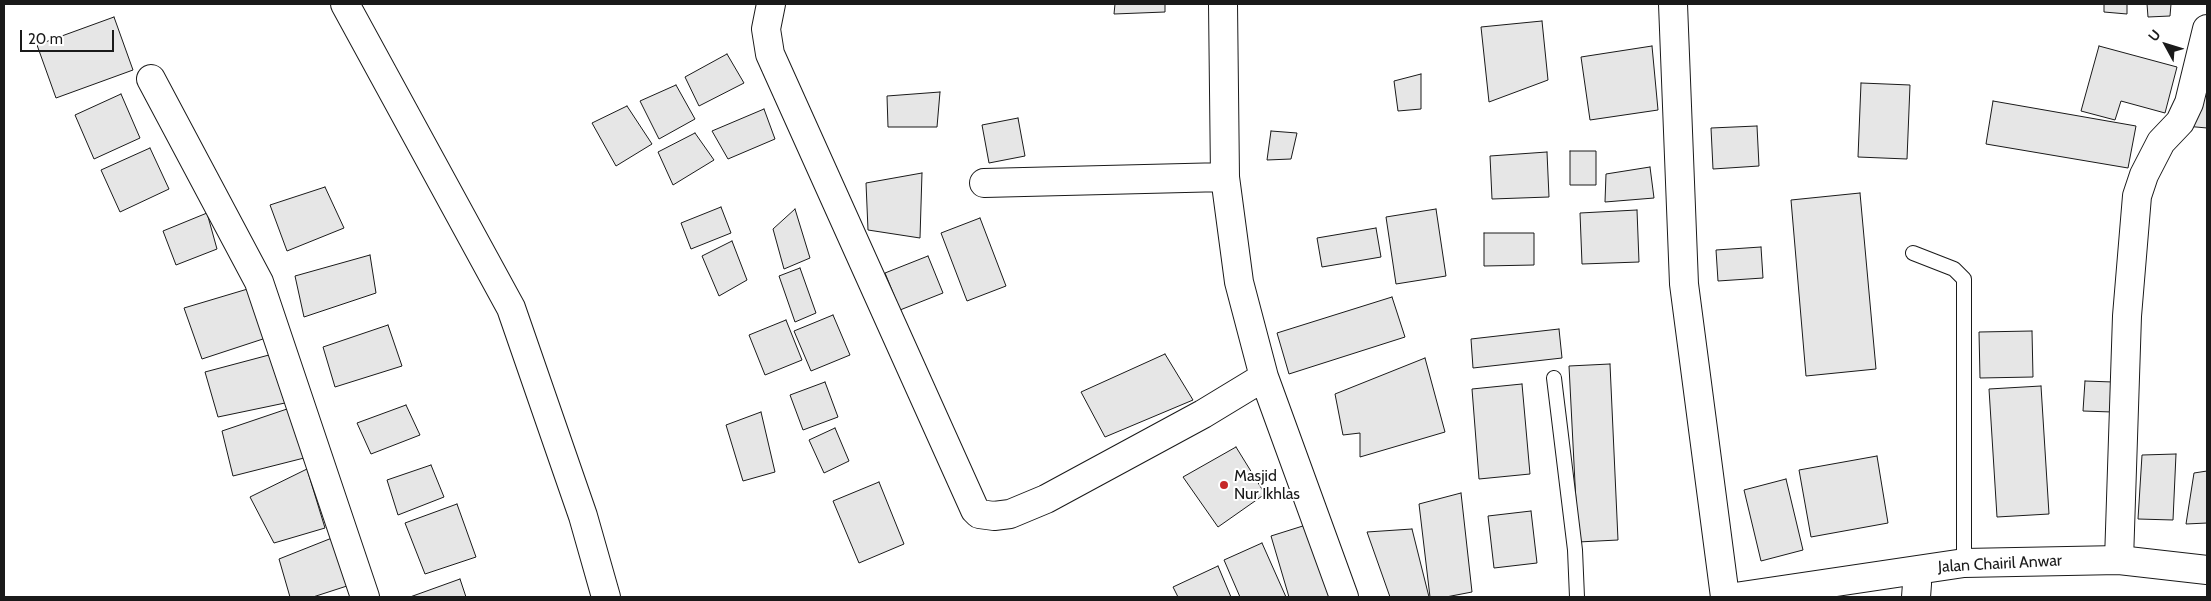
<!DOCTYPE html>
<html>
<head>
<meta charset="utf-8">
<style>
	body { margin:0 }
	#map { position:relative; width:2211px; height:601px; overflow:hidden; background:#fff; font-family:Cabin,sans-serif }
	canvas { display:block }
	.frame { position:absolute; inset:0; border:5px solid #1a1a1a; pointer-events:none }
	.north { position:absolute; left:2141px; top:20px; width:50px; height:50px; -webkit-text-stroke:4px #fff; paint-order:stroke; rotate:309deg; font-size:14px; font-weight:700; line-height:20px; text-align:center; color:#1a1a1a }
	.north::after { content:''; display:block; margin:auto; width:18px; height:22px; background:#1a1a1a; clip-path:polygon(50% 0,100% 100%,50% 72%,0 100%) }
	.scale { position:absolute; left:20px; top:30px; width:94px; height:22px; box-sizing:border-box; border:2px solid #1a1a1a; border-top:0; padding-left:6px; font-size:15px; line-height:18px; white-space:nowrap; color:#1a1a1a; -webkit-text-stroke:4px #fff; paint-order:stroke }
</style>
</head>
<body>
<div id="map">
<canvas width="2211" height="601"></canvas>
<div class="frame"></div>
<div class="north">U</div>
<div class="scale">20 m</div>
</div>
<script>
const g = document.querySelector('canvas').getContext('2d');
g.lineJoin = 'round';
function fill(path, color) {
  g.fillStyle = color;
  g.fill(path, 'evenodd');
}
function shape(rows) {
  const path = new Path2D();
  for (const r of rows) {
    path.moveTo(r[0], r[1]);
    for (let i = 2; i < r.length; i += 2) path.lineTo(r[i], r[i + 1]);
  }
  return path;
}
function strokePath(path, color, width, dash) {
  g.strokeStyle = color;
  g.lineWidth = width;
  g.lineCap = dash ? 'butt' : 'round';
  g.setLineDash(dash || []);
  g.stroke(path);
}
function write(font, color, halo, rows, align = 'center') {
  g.font = font + ' Cabin,sans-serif';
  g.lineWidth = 4;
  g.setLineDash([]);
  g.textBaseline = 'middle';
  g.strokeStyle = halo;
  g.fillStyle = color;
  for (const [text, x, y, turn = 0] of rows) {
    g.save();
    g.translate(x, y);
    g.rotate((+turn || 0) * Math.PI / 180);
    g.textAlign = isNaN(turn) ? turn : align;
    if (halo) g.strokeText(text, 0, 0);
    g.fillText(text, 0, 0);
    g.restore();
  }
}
const building = shape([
	[1115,4,1165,4,1165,12,1114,14,1115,4],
	[2104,4,2127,4,2127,14,2104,12,2104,4],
	[2147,4,2171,4,2170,16,2148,17,2147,4],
	[114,17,133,70,56,98,37,45,114,17],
	[1542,21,1548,80,1489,102,1481,27,1542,21],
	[1652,46,1658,110,1590,120,1581,57,1652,46],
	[2099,46,2177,67,2165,113,2121,101,2115,120,2081,111,2099,46],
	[727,54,744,83,699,106,685,77,727,54],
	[2207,72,2207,128,2185,126,2207,72],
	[1421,74,1421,109,1398,111,1394,81,1421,74],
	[1861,83,1910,85,1907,159,1858,157,1861,83],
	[676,85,695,119,659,139,640,101,676,85],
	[940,92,937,127,888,127,887,96,940,92],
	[121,94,140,138,94,159,75,115,121,94],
	[1993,101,2136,126,2128,168,1986,144,1993,101],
	[627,106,652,144,616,166,592,123,627,106],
	[764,109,775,139,728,159,712,131,764,109],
	[1018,118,1025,156,989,163,982,125,1018,118],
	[1757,126,1759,166,1713,169,1711,128,1757,126],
	[1271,131,1297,133,1291,159,1267,160,1271,131],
	[695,133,714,160,673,185,658,152,695,133],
	[150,148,169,189,120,212,101,170,150,148],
	[1570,151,1596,151,1596,185,1570,185,1570,151],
	[1547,152,1549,197,1492,199,1490,156,1547,152],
	[1650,167,1654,198,1605,202,1606,174,1650,167],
	[922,173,920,238,868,230,866,183,922,173],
	[325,187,344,228,287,251,270,205,325,187],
	[1860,193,1876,369,1806,376,1791,200,1860,193],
	[721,207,731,233,691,249,681,223,721,207],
	[795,209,810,258,784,269,773,229,795,209],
	[1436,209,1446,276,1396,284,1386,217,1436,209],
	[1637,210,1639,262,1582,264,1580,213,1637,210],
	[207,213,217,249,176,265,163,231,207,213],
	[980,218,1006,286,967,301,941,233,980,218],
	[1376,228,1381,257,1322,267,1317,238,1376,228],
	[1484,233,1534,233,1534,265,1484,266,1484,233],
	[732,241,747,280,719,296,702,256,732,241],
	[1761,247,1763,278,1718,281,1716,250,1761,247],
	[370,255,376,293,304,317,295,276,370,255],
	[928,256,943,293,900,310,885,273,928,256],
	[800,268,816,313,795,322,779,276,800,268],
	[251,288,269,337,202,359,184,308,251,288],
	[1392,297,1405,337,1289,374,1277,333,1392,297],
	[833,315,850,355,811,371,794,331,833,315],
	[786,320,802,360,765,375,749,335,786,320],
	[388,325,402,366,335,387,323,347,388,325],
	[1559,329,1562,358,1473,368,1471,339,1559,329],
	[2032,331,2033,377,1980,378,1979,332,2032,331],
	[1165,354,1193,400,1105,437,1081,392,1165,354],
	[269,355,285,403,218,417,205,372,269,355],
	[1425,358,1445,432,1360,457,1360,433,1343,435,1335,394,1425,358],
	[1610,364,1618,540,1578,542,1569,366,1610,364],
	[2085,381,2113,382,2112,412,2083,411,2085,381],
	[825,382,838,417,803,430,790,395,825,382],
	[1522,384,1530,474,1479,479,1472,389,1522,384],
	[2041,386,2049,514,1997,517,1989,389,2041,386],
	[406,405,420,435,371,454,357,423,406,405],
	[290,408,308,457,233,476,222,431,290,408],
	[761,412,775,472,743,481,726,425,761,412],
	[835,428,849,461,824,473,809,440,835,428],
	[1236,447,1265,494,1218,527,1183,477,1236,447],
	[2176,454,2173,520,2138,519,2142,455,2176,454],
	[1877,456,1888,523,1811,537,1799,470,1877,456],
	[431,465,444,497,398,515,387,480,431,465],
	[307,469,325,528,274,543,250,497,307,469],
	[2207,471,2207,523,2186,524,2194,473,2207,471],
	[1786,479,1803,550,1761,561,1744,490,1786,479],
	[879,482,904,544,859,563,833,501,879,482],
	[1461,493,1472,592,1446,597,1430,597,1419,504,1461,493],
	[457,504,476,557,425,574,405,523,457,504],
	[1531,511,1537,563,1494,568,1488,516,1531,511],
	[1306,525,1337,597,1289,597,1271,536,1306,525],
	[1412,529,1429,597,1390,597,1367,532,1412,529],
	[337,536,350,585,313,597,290,597,279,559,337,536],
	[1262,543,1286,597,1240,597,1224,560,1262,543],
	[1218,566,1231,597,1178,597,1173,587,1218,566],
	[460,579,466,597,410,597,460,579]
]);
const service = shape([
	[1913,253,1954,269,1964,279,1964,563],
	[1554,378,1575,550,1577,597]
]);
const minor = shape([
	[345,4,511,308,583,516,606,597],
	[771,4,766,29,770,54,975,510,979,514,994,516,1010,514,1046,499,1203,414,1264,377,1344,597],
	[1223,4,1225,177,1239,282,1264,377],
	[1673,4,1684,284,1725,597],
	[151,79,259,282,365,597],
	[984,183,1225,177],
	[2119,560,2127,316,2137,196,2144,175,2161,142,2180,122,2189,103,2207,29],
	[1916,597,1917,584]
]);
const secondary = shape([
	[1735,597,1964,563,2119,560,2207,570]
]);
const markers = [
	[1224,485,5,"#c62828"]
];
const poiNames = [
	["Masjid",1234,476],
	["Nur Ikhlas",1234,494]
];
const streetNames = [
	["Jalan Chairil Anwar",2000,564,-3]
];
fill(building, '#e6e6e6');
strokePath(building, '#1a1a1a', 1);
strokePath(service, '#1a1a1a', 16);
strokePath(minor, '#1a1a1a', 30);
strokePath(secondary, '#1a1a1a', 30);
strokePath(service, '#fff', 14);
strokePath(minor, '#fff', 28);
strokePath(secondary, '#fff', 28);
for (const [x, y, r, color] of markers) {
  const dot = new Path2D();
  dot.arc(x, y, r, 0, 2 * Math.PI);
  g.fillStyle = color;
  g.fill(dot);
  strokePath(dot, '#fff', 2);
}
write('16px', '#1a1a1a', '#fff', poiNames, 'left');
write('16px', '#1a1a1a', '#fff', streetNames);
</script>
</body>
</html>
